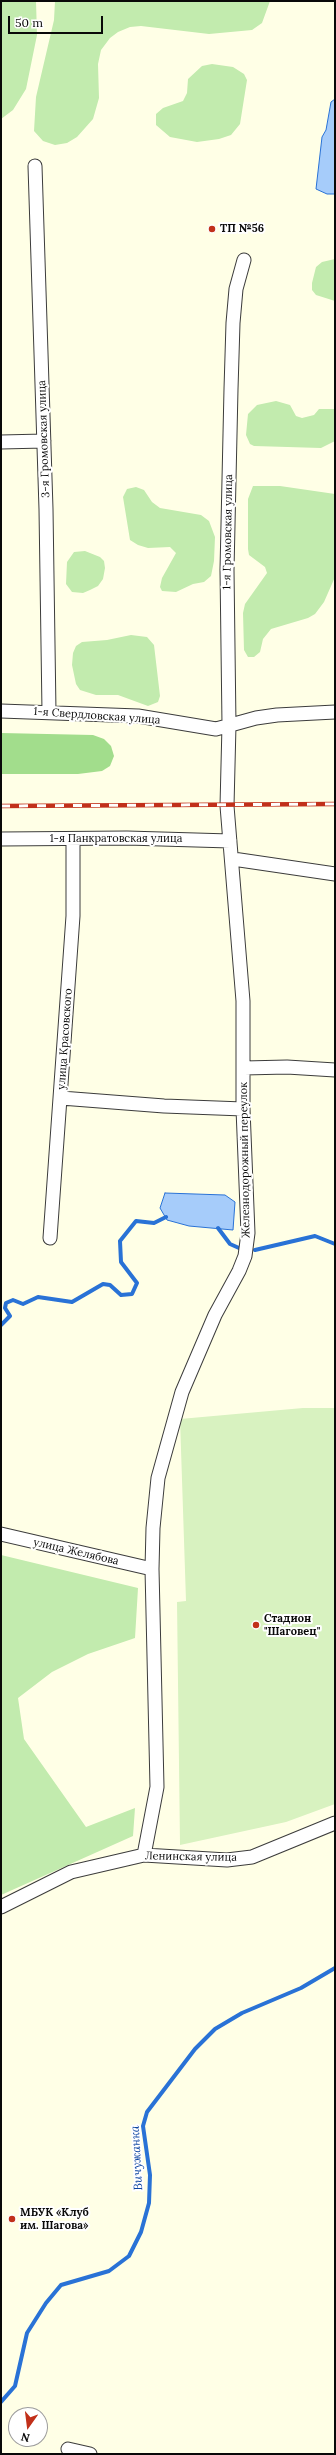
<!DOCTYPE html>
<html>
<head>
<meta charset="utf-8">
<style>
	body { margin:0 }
	#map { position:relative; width:336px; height:2455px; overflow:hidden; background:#ffffe6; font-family:Lora,serif }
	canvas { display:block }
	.frame { position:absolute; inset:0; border:2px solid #090909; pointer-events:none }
	.north { position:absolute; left:8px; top:2407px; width:40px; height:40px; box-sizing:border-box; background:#fff; border:1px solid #9d9d9d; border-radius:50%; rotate:194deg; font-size:11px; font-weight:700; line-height:16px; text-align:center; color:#090909 }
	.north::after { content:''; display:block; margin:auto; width:14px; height:18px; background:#c1301a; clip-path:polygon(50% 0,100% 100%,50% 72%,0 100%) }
	.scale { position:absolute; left:8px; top:16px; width:95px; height:18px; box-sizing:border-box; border:2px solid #090909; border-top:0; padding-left:5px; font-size:12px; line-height:14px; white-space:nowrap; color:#090909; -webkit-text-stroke:3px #fff; paint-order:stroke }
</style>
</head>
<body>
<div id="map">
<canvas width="336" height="2455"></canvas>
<div class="frame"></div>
<div class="north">N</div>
<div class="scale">50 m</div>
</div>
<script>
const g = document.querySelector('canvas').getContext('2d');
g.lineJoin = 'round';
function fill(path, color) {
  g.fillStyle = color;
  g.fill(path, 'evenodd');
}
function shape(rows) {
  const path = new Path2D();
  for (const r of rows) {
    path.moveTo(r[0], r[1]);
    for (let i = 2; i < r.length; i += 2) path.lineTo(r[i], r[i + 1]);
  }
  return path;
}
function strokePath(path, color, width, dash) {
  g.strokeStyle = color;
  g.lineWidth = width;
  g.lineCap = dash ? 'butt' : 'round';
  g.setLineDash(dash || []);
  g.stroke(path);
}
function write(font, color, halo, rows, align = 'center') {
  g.font = font + ' Lora,serif';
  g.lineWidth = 4;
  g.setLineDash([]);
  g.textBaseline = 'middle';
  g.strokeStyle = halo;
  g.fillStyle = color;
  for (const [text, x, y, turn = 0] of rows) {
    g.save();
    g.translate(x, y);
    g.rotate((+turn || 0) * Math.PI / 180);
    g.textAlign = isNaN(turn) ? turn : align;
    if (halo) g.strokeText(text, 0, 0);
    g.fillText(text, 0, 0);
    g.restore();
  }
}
const green = shape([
	[1,1,36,1,37,35,26,89,13,110,1,119],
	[55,1,270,1,262,23,252,30,209,34,141,26,130,27,118,32,110,38,101,50,98,64,99,98,93,119,77,137,67,143,55,145,43,141,34,131,36,97,54,20],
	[212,64,233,67,244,74,247,80,240,124,231,135,219,139,197,142,170,137,156,125,156,114,163,108,183,101,187,93,188,79,202,66],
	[335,259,335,301,316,295,312,290,312,283,316,267,322,262],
	[276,401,290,405,296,416,302,418,314,415,319,409,335,409,335,441,321,448,254,446,250,444,246,435,248,414,257,405],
	[253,486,280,486,335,494,335,577,324,602,315,614,308,618,271,629,263,639,260,652,254,657,248,657,244,650,243,613,245,604,267,573,265,567,249,555,248,549,248,499],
	[136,487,144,490,152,502,160,508,201,515,209,521,215,537,214,561,211,576,204,582,193,584,176,592,162,591,160,587,162,578,176,553,170,547,148,548,138,545,130,540,123,497,127,489],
	[85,551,100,557,104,561,105,568,103,579,98,586,90,590,83,593,72,592,66,584,67,562,74,552],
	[131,635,147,637,154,645,160,696,158,702,148,706,118,695,96,695,80,690,76,684,72,665,73,653,76,646,82,642,107,640],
	[1,1555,138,1588,135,1638,88,1654,52,1672,18,1698,24,1739,86,1827,135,1808,133,1836,1,1895]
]);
const forest = shape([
	[1,733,93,735,104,739,111,746,114,756,110,766,102,771,78,774,1,774]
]);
const pitch = shape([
	[303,1408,335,1408,335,1804,286,1822,180,1845,177,1602,186,1601,180,1419]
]);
const water = shape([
	[335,99,335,194,327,194,316,189,322,137,326,130,331,102,335,99],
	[165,1193,225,1195,235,1202,233,1230,189,1226,167,1220,160,1208,165,1193]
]);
const stream = shape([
	[218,1228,230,1244,239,1248],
	[255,1250,315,1236,335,1244],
	[1,1325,10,1316,5,1308,6,1303,13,1300,23,1304,38,1297,72,1302,103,1284,110,1285,121,1295,132,1294,137,1283,121,1262,120,1241,136,1221,154,1223,166,1217],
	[1,2402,15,2386,27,2333,46,2303,61,2285,109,2271,129,2256,141,2232,149,2203,150,2175,143,2126,147,2112,195,2049,215,2029,242,2013,301,1988,335,1968]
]);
const street = shape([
	[35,166,46,509,49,712],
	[1,442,44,441],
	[1,711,138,716,216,729,256,718,277,715,335,712],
	[1,839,127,838,230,841],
	[233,859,335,874],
	[244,1068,287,1067,335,1070],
	[61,1098,164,1106,243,1109],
	[50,1238,73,916,73,839],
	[1,1534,152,1569],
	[144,1855,157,1787,152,1569,153,1528,158,1478,182,1392,215,1315,239,1271,245,1256,248,1233,243,1109,243,1001,227,806,229,725,227,570,231,389,233,323,236,289,244,260],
	[1,1907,71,1872,144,1855,227,1860,252,1857,335,1823],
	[68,2449,90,2454]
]);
const rail = shape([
	[1,806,335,804]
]);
const markers = [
	[212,229,4,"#c1301a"],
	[256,1625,4,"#c1301a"],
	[12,2219,4,"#c1301a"]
];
const poiNames = [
	["ТП №56",220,229],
	["Стадион",264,1619],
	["\"Шаговец\"",264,1632],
	["МБУК «Клуб",20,2213],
	["им. Шагова»",20,2226]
];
const streetNames = [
	["3-я Громовская улица",44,439,-92],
	["1-я Громовская улица",228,532,-89],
	["1-я Свердловская улица",97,716,4],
	["1-я Панкратовская улица",116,839],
	["улица Красовского",65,1039,-86],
	["Железнодорожный переулок",245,1160,-91],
	["улица Желябова",76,1552,13],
	["Ленинская улица",191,1857,1]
];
const waterNames = [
	["Вичужанка",137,2158,-93]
];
fill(green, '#c2ebae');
fill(forest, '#a2dd8c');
fill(pitch, '#d8f2c0');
fill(water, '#a6ccfa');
strokePath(water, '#2972d6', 1);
strokePath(stream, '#2972d6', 4);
strokePath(street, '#3c3c3c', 15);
strokePath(street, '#fff', 13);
strokePath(rail, '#c1301a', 4.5);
strokePath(rail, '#fff', 3, [9]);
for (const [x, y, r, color] of markers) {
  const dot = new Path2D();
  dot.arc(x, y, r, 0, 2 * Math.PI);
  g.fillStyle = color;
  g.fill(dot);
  strokePath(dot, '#fff', 1.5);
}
write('bold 11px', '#090909', '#fff', poiNames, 'left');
write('11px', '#090909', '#fff', streetNames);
write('italic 12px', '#0d45a1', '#fff', waterNames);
</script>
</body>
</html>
